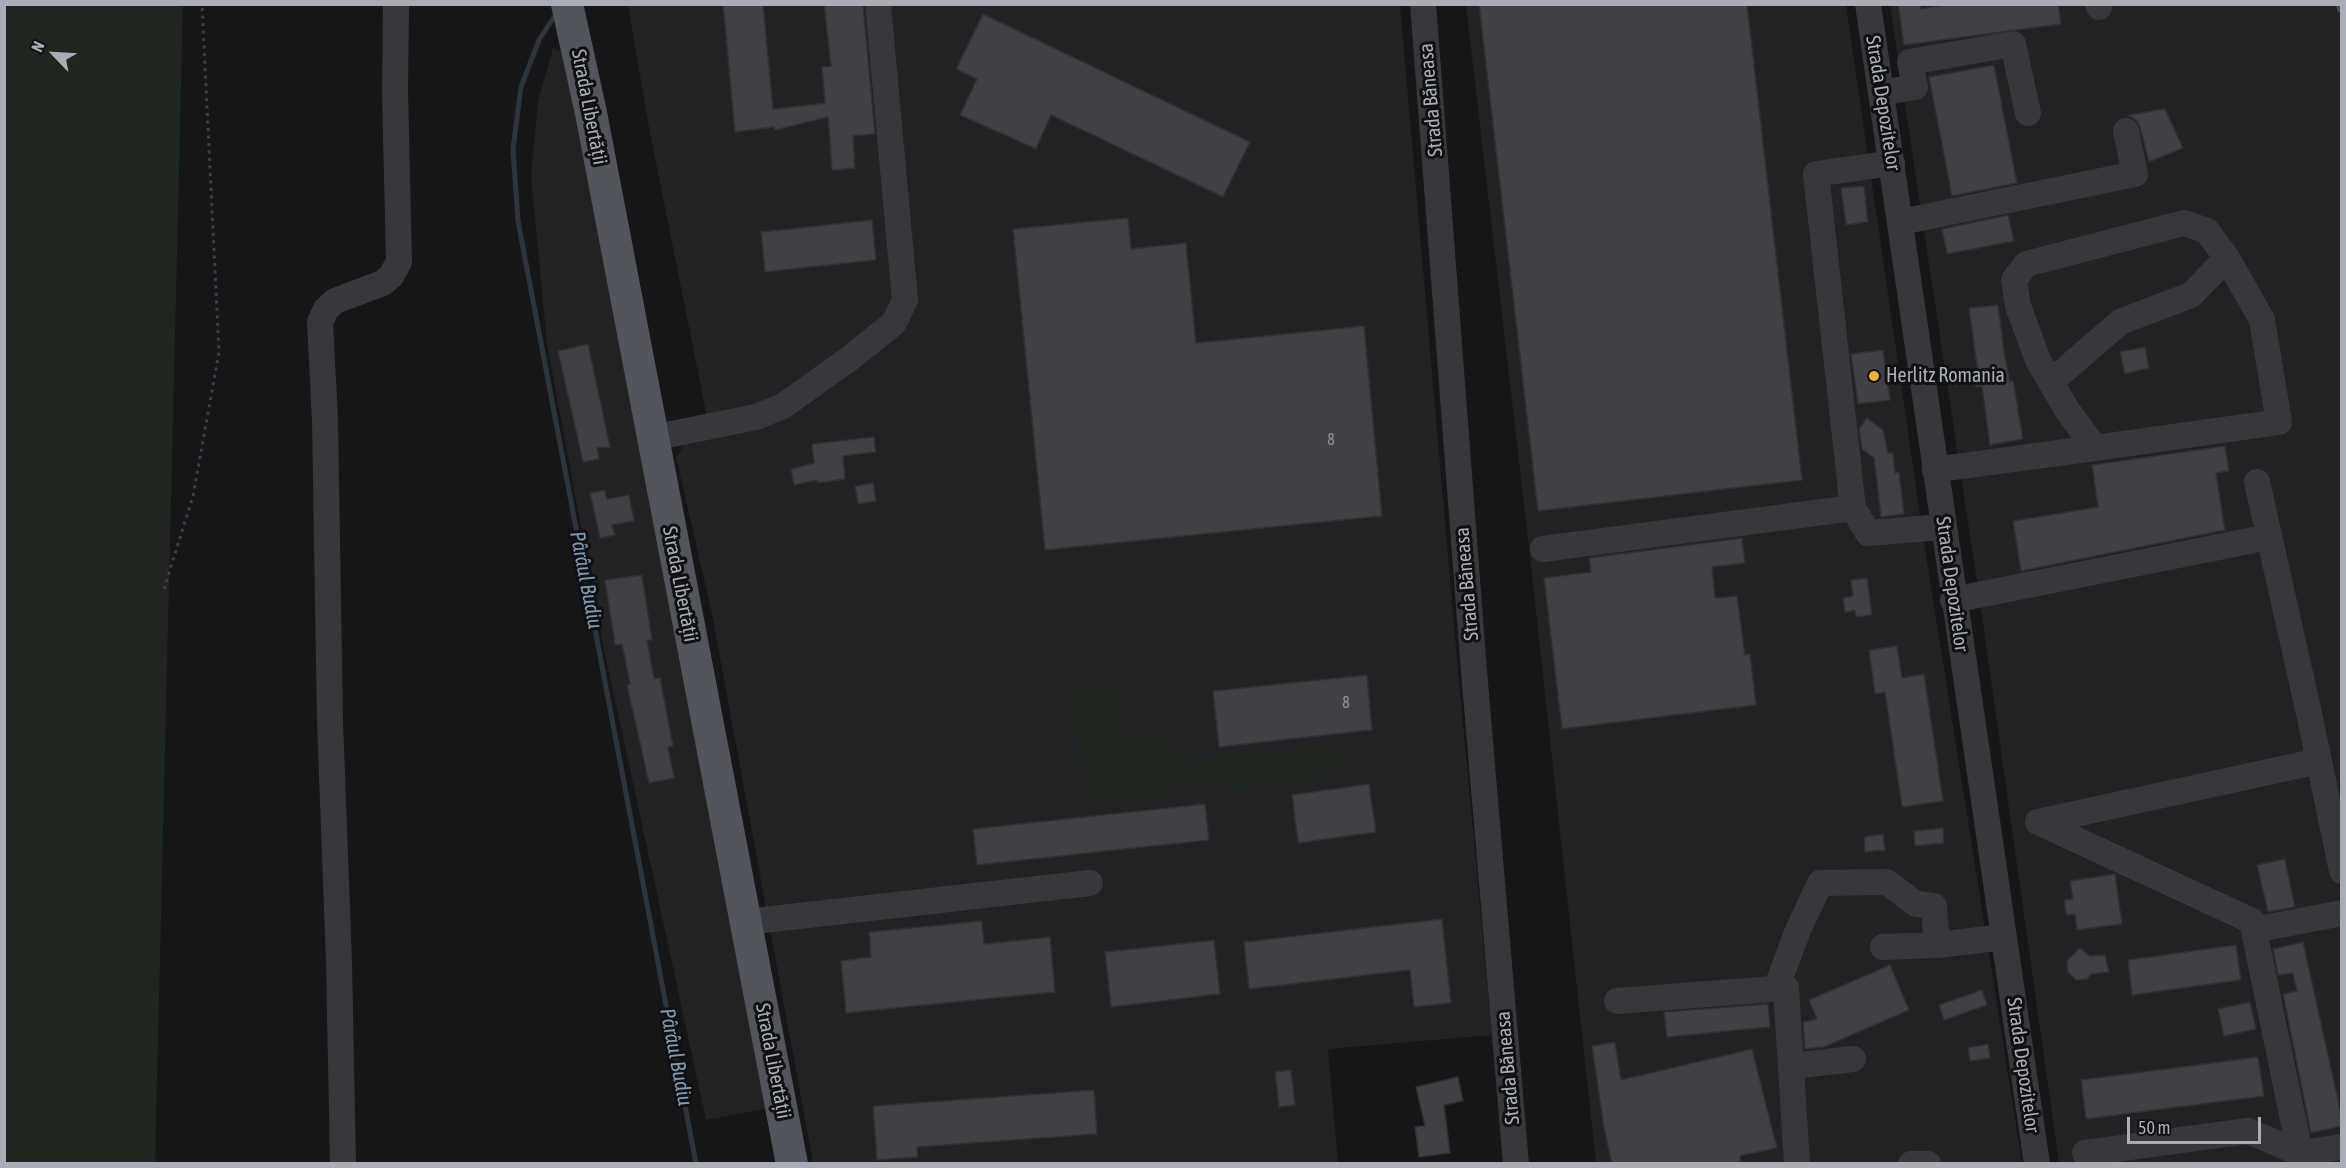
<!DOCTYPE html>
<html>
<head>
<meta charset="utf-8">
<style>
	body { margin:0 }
	#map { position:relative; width:2346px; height:1168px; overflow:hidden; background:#161618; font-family:"Asap Condensed",sans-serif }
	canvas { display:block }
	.frame { position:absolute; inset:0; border:6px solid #a8adb8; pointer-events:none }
	.north { position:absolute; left:24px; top:24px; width:60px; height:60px; -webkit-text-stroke:4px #111113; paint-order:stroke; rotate:295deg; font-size:16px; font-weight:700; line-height:24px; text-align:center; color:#a8adb8 }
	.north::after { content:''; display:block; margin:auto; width:21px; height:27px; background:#a8adb8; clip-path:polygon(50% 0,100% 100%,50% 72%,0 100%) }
	.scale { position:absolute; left:2127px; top:1117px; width:134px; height:27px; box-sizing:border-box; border:3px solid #a8adb8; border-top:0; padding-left:8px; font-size:18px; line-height:21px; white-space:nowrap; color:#a8adb8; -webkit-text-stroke:4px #111113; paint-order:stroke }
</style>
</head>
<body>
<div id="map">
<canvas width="2346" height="1168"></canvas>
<div class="frame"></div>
<div class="north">N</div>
<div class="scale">50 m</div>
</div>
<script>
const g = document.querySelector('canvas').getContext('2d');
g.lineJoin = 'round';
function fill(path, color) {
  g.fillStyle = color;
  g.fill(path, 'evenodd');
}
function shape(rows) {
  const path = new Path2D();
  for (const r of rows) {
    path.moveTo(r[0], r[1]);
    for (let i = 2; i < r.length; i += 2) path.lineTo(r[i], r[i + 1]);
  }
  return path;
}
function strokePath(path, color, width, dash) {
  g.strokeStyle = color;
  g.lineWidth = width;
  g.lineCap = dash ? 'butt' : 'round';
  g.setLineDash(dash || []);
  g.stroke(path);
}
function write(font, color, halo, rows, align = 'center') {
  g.font = font + ' "Asap Condensed",sans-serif';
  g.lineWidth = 6;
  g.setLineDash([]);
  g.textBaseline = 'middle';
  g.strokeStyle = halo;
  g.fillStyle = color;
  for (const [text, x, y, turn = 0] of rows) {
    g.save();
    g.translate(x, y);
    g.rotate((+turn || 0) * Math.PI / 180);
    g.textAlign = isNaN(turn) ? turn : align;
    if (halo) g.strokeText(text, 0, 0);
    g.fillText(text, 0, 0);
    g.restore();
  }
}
const built = shape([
	[628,5,1400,5,1456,648,1492,1035,1328,1049,1338,1163,813,1163,712,614,676,457,706,412,650,133],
	[1466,5,1846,5,1924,542,2022,1163,1596,1163,1530,556],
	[1890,5,2341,5,2341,1163,2059,1163,1980,602],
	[553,48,571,57,771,1108,706,1120,604,649,547,344,531,176,538,101]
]);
const green = shape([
	[5,4,183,5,155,1163,5,1163],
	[1116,683,1121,731,1173,726,1176,759,1344,741,1348,776,1082,804,1070,689]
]);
const stream = shape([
	[557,12,539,40,521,87,513,149,518,221,696,1164]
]);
const building = shape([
	[723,4,763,4,773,109,825,103,822,67,831,66,824,4,863,4,875,134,853,136,855,168,832,170,828,117,775,130,774,127,735,132,723,4],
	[1479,4,1747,4,1802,480,1538,511,1479,4],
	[1898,4,1920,4,1921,9,1951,4,2058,4,2061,24,1904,45,1898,4],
	[983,14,1250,142,1223,197,1051,115,1036,149,960,115,977,79,956,69,983,14],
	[1994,65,2017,183,1952,196,1929,77,1994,65],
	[2165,109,2183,148,2149,162,2140,127,2137,121,2128,115,2165,109],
	[1864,186,1868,222,1846,225,1841,188,1864,186],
	[2008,215,2014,241,1947,254,1942,229,2008,215],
	[1128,218,1131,249,1186,243,1196,343,1364,326,1382,516,1045,550,1013,229,1128,218],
	[872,220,876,260,765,272,761,232,872,220],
	[1998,305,2005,358,2010,382,2013,380,2023,439,1990,445,1982,386,1976,387,1973,373,1978,372,1969,308,1998,305],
	[588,344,610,447,597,448,599,459,583,462,558,351,588,344],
	[2145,347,2149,368,2125,374,2120,352,2145,347],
	[1883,350,1890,400,1858,404,1851,354,1883,350],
	[1867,418,1883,430,1888,453,1893,453,1895,473,1899,472,1904,514,1881,517,1874,458,1862,449,1859,429,1867,418],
	[874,437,876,452,843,456,845,479,817,483,817,480,794,485,791,469,814,463,812,444,874,437],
	[2225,446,2229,471,2216,473,2225,530,2021,571,2013,521,2098,507,2092,465,2225,446],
	[873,483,876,501,858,504,855,486,873,483],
	[605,490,607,499,629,495,634,521,612,525,615,535,600,538,590,493,605,490],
	[1742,538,1745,563,1712,567,1715,598,1737,596,1745,655,1750,654,1756,705,1562,729,1544,578,1591,572,1589,558,1742,538],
	[642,575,652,640,647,640,654,679,660,678,673,746,668,747,674,778,649,783,627,685,630,684,622,644,615,645,605,580,642,575],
	[1867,578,1872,615,1856,617,1855,610,1845,612,1843,598,1853,596,1851,580,1867,578],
	[1897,646,1902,678,1924,674,1943,801,1902,807,1885,692,1875,694,1869,650,1897,646],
	[1367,675,1372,730,1219,747,1213,691,1367,675],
	[1369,784,1376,832,1298,843,1292,795,1369,784],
	[1205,804,1209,840,977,865,973,829,1205,804],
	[1943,828,1944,843,1915,846,1914,831,1943,828],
	[1883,834,1885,850,1865,852,1864,837,1883,834],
	[2285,859,2295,907,2268,912,2257,865,2285,859],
	[2115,874,2122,924,2077,930,2075,914,2066,915,2064,900,2073,899,2070,881,2115,874],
	[1442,919,1451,1003,1414,1007,1410,970,1249,989,1244,942,1442,919],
	[982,921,984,944,1050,937,1055,992,846,1013,841,961,871,957,869,932,982,921],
	[1214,940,1220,994,1111,1007,1105,952,1214,940],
	[2303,942,2342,1118,2342,1126,2311,1133,2283,994,2297,991,2293,973,2278,975,2273,949,2303,942],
	[2236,945,2241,980,2132,995,2128,960,2236,945],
	[2080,948,2090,956,2105,955,2109,972,2091,974,2087,979,2076,980,2068,972,2067,961,2080,948],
	[1890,965,1909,1010,1824,1047,1805,1049,1803,1022,1817,1019,1809,1000,1890,965],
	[1982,990,1987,1005,1944,1020,1939,1005,1982,990],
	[2250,1002,2256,1029,2224,1036,2218,1009,2250,1002],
	[1768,1004,1770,1027,1667,1037,1664,1012,1768,1004],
	[1615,1042,1621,1080,1752,1049,1777,1148,1740,1156,1741,1161,1729,1164,1612,1164,1604,1128,1592,1046,1615,1042],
	[1988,1044,1990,1058,1970,1061,1968,1048,1988,1044],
	[2258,1057,2264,1096,2086,1119,2081,1080,2258,1057],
	[1291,1070,1295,1105,1279,1107,1275,1072,1291,1070],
	[1458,1077,1463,1101,1444,1105,1450,1153,1419,1157,1415,1127,1425,1126,1416,1087,1458,1077],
	[1094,1090,1097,1134,917,1147,918,1157,877,1160,873,1106,1094,1090]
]);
const path = shape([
	[164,589,193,496,219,352,202,4]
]);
const minor = shape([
	[1423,4,1474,671,1516,1164],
	[1868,4,2037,1164],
	[2098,4,2099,7],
	[1881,93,1915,87,1910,62,2013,44,2028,113],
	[1892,163,1816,174,1853,508,1868,533,1943,527],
	[1901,222,2135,174,2126,131],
	[2051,382,2120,322,2191,295,2227,258],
	[652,438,756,417,783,406,849,359,894,323,905,300,878,4],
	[1935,470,1955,467,2095,448,2279,422,2262,320,2227,258,2207,231,2184,223,2026,264,2014,280,2018,306,2038,360,2067,410,2095,448],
	[2257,482,2310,718,2342,871],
	[1543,549,1853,508],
	[1953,600,2269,537],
	[2038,822,2252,921,2300,1153],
	[2038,822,2319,761],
	[746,922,1090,883],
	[2254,930,2342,913],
	[1883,947,1937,945,2004,937],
	[1776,989,1798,930,1820,883,1887,882,1916,904,1934,906,1937,945],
	[1617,1001,1786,988,1797,1164],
	[1791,1066,1853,1059],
	[2085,1153,2248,1131,2300,1153,2342,1147],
	[343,1164,339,962,330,721,325,420,320,322,326,309,335,301,383,283,391,276,399,262,395,91,396,4],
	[1911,1164,1928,1164]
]);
const major = shape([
	[567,4,591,113,792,1164]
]);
const rail = shape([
	[2338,4,2342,19]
]);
const markers = [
	[1874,376,6,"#f2b134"]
];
const numberNames = [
	["8",1331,440],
	["8",1346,703]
];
const streetNames = [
	["Strada Băneasa",1431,100,-95],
	["Strada Depozitelor",1883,103,81],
	["Strada Libertății",589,107,79],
	["Strada Libertății",680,584,79],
	["Strada Băneasa",1467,584,-95],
	["Strada Depozitelor",1952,584,82],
	["Strada Libertății",773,1061,79],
	["Strada Depozitelor",2023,1065,82],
	["Strada Băneasa",1508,1068,-95]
];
const poiNames = [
	["Herlitz Romania",1886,376]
];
const waterNames = [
	["Pârâul Budiu",586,580,79],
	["Pârâul Budiu",676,1057,79]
];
fill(built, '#222225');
fill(green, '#1e261f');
strokePath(stream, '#2c353c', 5);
fill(building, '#404145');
strokePath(building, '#303034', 1.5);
strokePath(path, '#3d3f44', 3, [3, 4.5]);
strokePath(minor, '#37383d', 26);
strokePath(major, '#53555c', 32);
strokePath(rail, '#4a4c52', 4.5, [8, 6]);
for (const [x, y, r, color] of markers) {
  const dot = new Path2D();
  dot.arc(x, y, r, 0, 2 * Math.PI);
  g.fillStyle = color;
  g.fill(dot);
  strokePath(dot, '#111113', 2);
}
write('16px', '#8e929b', null, numberNames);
write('20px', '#a8adb8', '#111113', streetNames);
write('20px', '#a8adb8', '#111113', poiNames, 'left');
write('italic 21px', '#7f9bb3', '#111113', waterNames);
</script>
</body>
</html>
